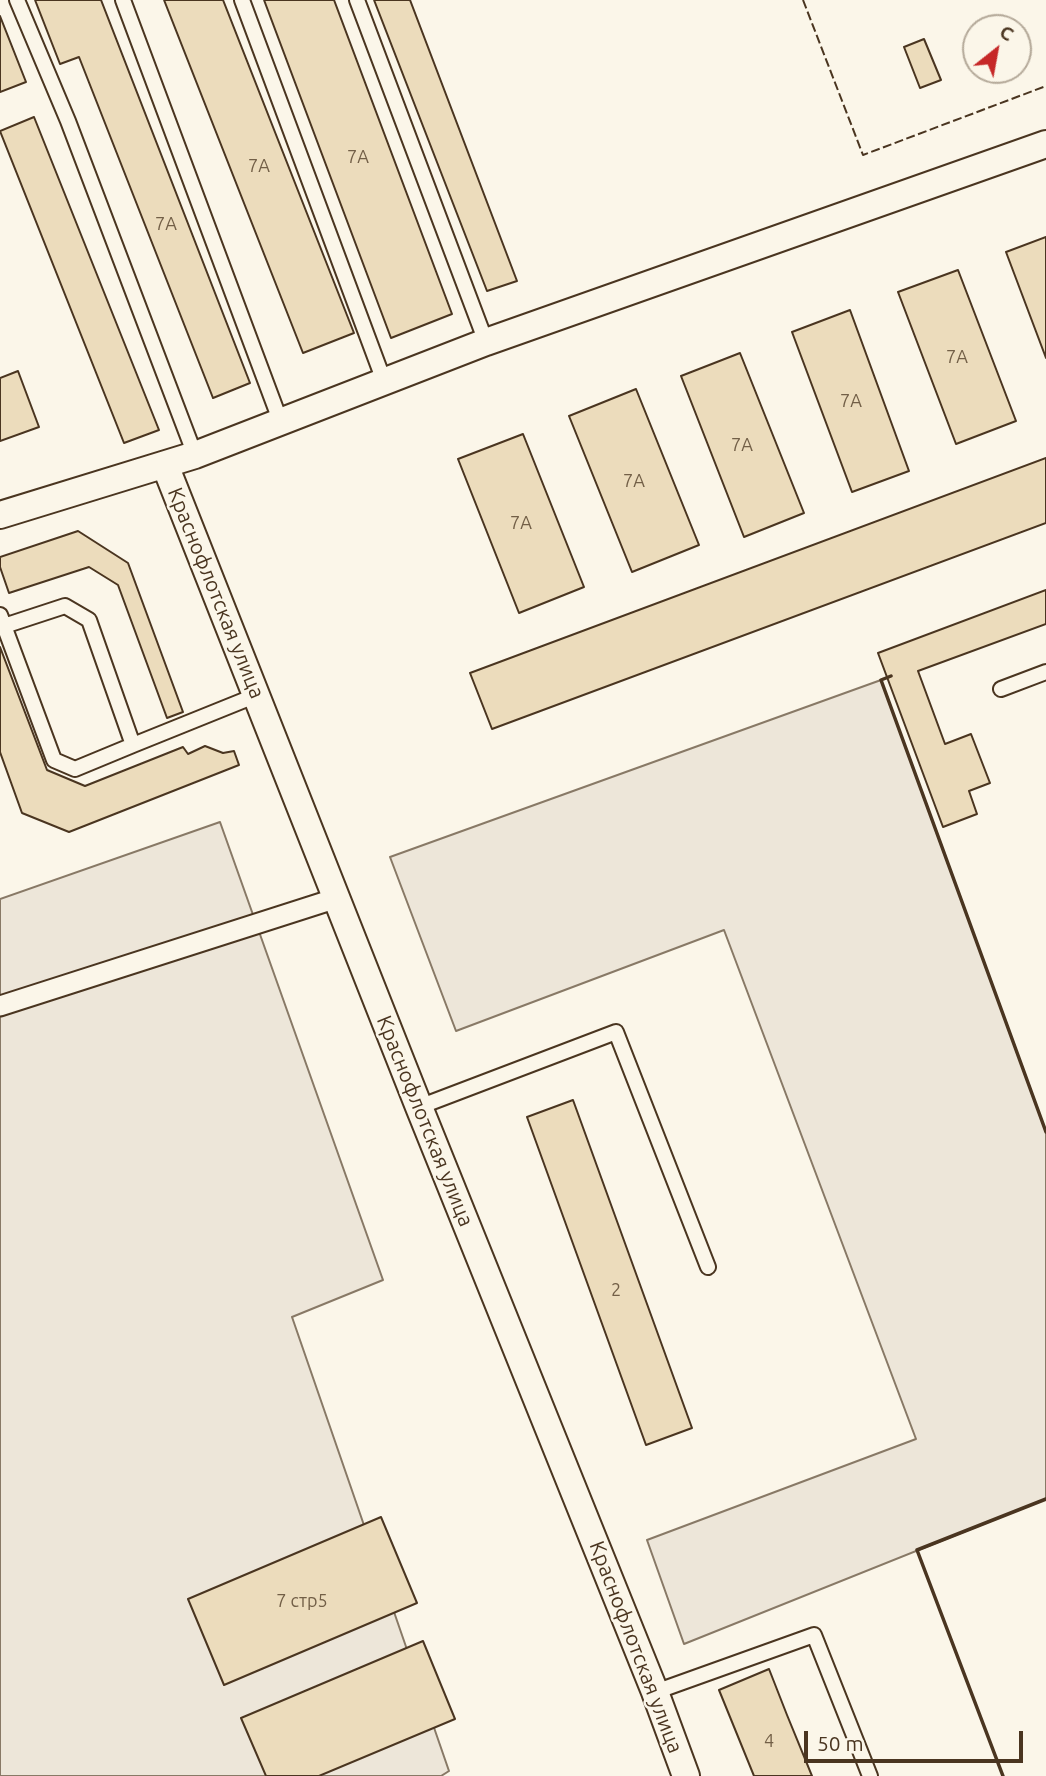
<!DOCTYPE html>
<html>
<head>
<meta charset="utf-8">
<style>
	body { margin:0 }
	#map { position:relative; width:1046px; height:1776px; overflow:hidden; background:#fbf6e9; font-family:Ubuntu,sans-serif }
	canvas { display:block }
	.north { position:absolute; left:962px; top:14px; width:70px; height:70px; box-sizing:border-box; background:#fbf6e9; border:2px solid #b4a999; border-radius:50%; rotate:31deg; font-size:19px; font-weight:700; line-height:28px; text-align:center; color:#4a3520 }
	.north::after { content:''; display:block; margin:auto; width:24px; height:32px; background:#c62828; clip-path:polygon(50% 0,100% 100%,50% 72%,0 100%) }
	.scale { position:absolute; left:804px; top:1731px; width:219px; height:32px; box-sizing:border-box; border:4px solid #4a3520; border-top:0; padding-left:9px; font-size:21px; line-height:24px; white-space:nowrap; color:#4a3520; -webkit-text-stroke:5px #fbf6e9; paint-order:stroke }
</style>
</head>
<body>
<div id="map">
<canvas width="1046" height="1776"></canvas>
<div class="north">С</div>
<div class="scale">50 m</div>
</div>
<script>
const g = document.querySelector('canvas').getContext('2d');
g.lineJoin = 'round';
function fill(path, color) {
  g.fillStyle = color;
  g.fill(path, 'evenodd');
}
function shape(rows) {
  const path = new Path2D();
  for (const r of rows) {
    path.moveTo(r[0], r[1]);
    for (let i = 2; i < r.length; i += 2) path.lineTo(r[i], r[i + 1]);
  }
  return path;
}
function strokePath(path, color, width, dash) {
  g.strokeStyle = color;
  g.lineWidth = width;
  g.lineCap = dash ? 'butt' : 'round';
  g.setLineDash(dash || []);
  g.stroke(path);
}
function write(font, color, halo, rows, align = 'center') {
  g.font = font + ' Ubuntu,sans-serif';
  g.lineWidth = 5;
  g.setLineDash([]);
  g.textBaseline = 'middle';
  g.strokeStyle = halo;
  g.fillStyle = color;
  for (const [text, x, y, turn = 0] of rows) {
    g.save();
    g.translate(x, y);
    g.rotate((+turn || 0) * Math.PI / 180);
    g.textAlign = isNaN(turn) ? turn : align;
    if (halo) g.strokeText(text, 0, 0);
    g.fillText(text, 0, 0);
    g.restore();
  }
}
const green = shape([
	[881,680,1046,1132,1046,1499,684,1644,647,1540,916,1439,724,930,456,1031,390,857,881,680],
	[220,822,383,1280,292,1317,449,1771,441,1776,0,1776,0,899,220,822]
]);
const building = shape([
	[35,0,101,0,250,383,213,398,79,57,60,64,35,0],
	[164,0,223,0,354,333,303,353,164,0],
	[264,0,334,0,452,314,391,338,264,0],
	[374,0,410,0,517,281,487,291,374,0],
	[0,16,26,82,0,92,0,16],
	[924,39,941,80,920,88,904,47,924,39],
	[34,117,159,430,124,443,0,131,34,117],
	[1046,237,1046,358,1006,252,1046,237],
	[958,270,1016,421,956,444,898,292,958,270],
	[850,310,909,471,852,492,792,332,850,310],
	[740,353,804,513,744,537,681,376,740,353],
	[18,371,39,427,0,441,0,378,18,371],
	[636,389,699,545,632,572,569,416,636,389],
	[523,434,584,587,519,613,458,459,523,434],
	[1046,458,1046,523,492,729,470,673,1046,458],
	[78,531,128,563,183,712,167,718,118,585,89,567,9,593,0,567,0,557,78,531],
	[1046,590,1046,624,918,671,945,744,971,734,990,783,969,791,977,814,943,827,878,653,1046,590],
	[0,647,47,770,85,786,183,747,188,754,205,746,223,753,234,751,239,765,69,832,22,813,0,752,0,647],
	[573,1100,692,1428,646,1445,527,1117,573,1100],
	[381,1517,417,1603,224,1685,188,1599,381,1517],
	[423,1641,455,1719,319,1776,266,1776,241,1718,423,1641],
	[769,1669,787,1715,812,1776,754,1776,719,1690,769,1669]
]);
const service = shape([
	[17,0,68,121,195,455],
	[123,0,280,420],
	[242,0,384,381],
	[357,0,486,342],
	[0,615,54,760,75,769,133,745,89,620,65,606,4,626],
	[1001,689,1046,672],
	[133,745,257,695],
	[419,1107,616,1032,708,1267],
	[655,1692,814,1635,870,1776]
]);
const pedestrian = shape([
	[0,1006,337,898]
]);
const minor = shape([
	[165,465,419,1107,655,1692,686,1776],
	[0,515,195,455,486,342,1046,144]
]);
const fence = shape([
	[803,0,863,155,1046,86]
]);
const wall = shape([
	[891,676,881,680,1046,1132],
	[1003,1776,917,1550,1046,1499]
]);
const numberNames = [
	["7А",358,157],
	["7А",259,166],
	["7А",166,224],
	["7А",957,357],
	["7А",851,401],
	["7А",742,445],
	["7А",634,481],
	["7А",521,523],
	["2",616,1290],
	["7 стр5",302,1601],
	["4",769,1741]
];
const streetNames = [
	["Краснофлотская улица",216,593,68],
	["Краснофлотская улица",425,1121,68],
	["Краснофлотская улица",636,1647,69]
];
fill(green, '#ede6d9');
strokePath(green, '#887966', 2);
fill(building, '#ecdcbc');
strokePath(building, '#4a3520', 2);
strokePath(service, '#4a3520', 18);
strokePath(pedestrian, '#4a3520', 23);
strokePath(minor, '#4a3520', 30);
strokePath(service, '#fbf6e9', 14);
strokePath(pedestrian, '#fbf6e9', 19);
strokePath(minor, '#fbf6e9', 26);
strokePath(fence, '#4a3520', 2, [9, 3.5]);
strokePath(wall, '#4a3520', 3.5);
write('18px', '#725f47', null, numberNames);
write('21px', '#4a3520', '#fbf6e9', streetNames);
</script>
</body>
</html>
